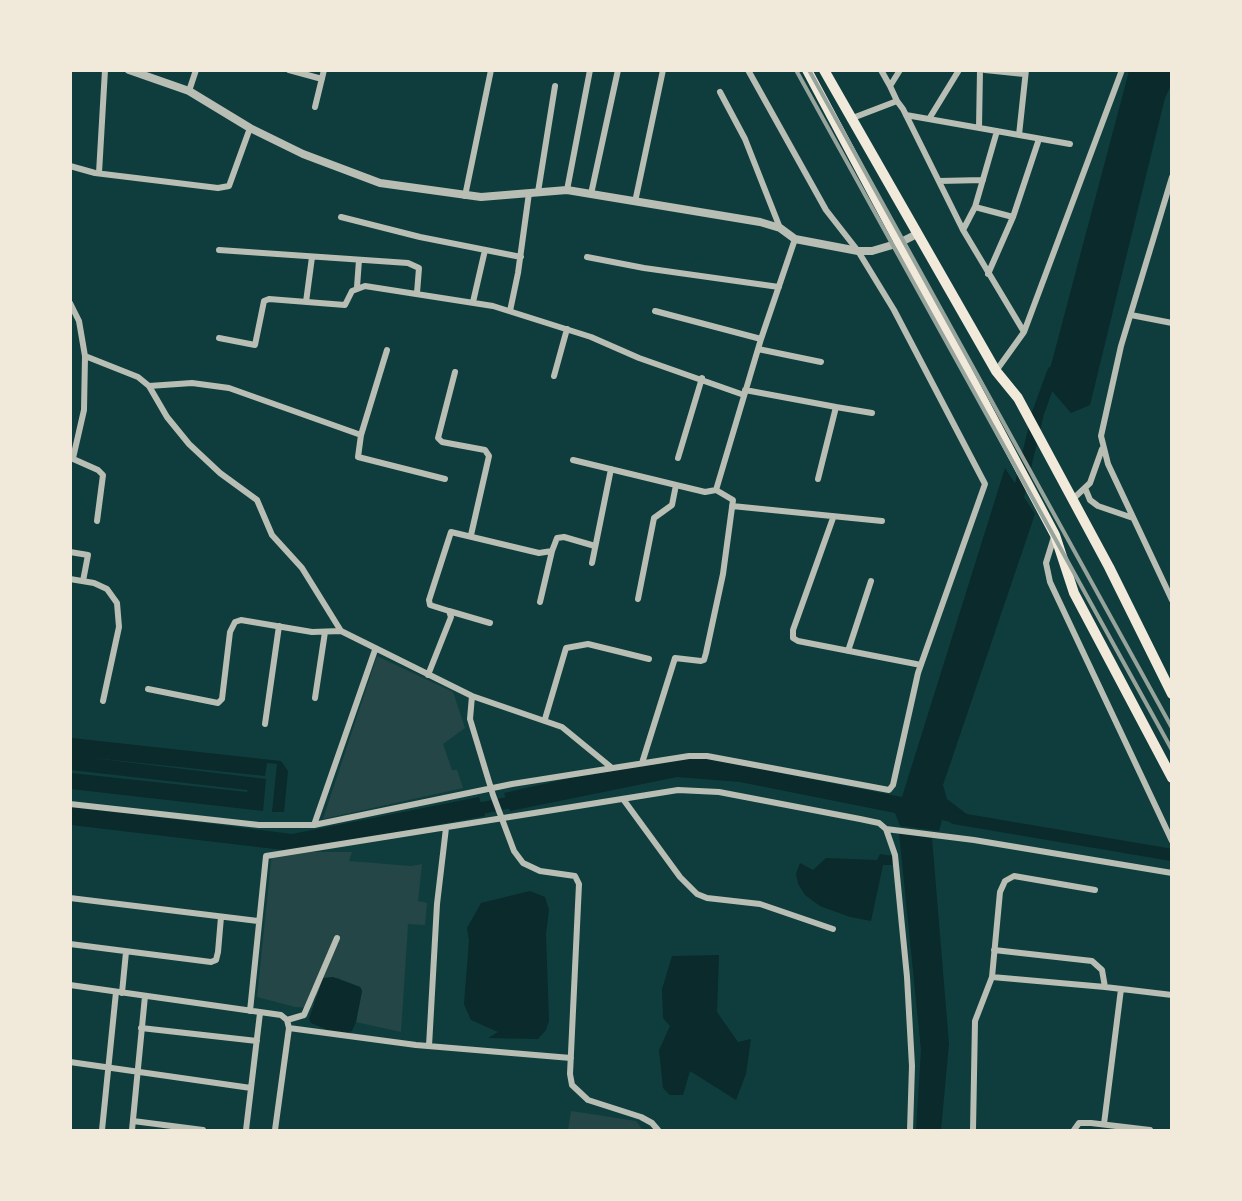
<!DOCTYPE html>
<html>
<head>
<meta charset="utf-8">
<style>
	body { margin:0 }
	#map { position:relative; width:1242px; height:1201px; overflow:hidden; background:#0f3d3e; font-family:Lora,serif }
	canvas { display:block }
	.frame { position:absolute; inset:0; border:72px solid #f1e9da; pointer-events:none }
</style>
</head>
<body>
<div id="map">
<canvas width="1242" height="1201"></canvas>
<div class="frame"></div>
</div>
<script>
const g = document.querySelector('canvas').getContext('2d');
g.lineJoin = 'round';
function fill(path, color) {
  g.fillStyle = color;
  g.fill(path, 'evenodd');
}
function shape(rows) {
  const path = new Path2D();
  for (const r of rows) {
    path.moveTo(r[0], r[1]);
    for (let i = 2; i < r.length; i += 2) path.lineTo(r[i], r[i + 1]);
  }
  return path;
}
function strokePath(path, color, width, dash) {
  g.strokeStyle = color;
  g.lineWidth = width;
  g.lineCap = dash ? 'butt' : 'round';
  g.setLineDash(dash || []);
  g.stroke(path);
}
const green = shape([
	[377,656,453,692,465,728,443,744,452,770,457,770,463,788,323,819],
	[272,852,352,852,349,861,411,866,422,864,418,901,427,903,425,925,408,924,401,1032,356,1022,362,991,360,987,337,978,315,997,312,1008,295,1007,257,997],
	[571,1111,636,1121,643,1130,568,1130]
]);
const water = shape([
	[1129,71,1171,71,1171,85,1165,98,1090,405,1071,413,1046,384],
	[1005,468,1035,514,943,785,947,799,968,815,969,826,942,820,939,831,900,826,895,813,740,782,677,777,510,811,504,793,664,757,705,758,902,797],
	[72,738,281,761,288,771,284,812,272,812,277,764,267,763,265,776,84,757,266,779,263,811,71,789,71,773,247,792,248,790,71,770],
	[479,797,485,816,317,847,283,850,71,825,71,806,292,834],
	[899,833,932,838,949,1044,941,1130,916,1130,921,1050],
	[880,854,894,856,892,865,883,865,871,921,850,917,820,906,805,895,798,884,796,874,800,863,813,870,826,858,877,860],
	[530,891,545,897,549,910,546,934,549,1021,546,1030,538,1039,488,1038,498,1032,471,1020,464,1004,469,940,467,928,481,903],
	[719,955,717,1012,738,1042,751,1039,746,1074,736,1100,690,1071,683,1095,670,1095,663,1088,659,1050,670,1026,663,1018,662,989,672,956],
	[333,977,360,987,362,991,356,1022,352,1031,347,1033,335,1033,311,1023,309,1019,323,978]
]);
const canal = shape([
	[1016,505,1038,413,1053,372],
	[468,811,521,800],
	[954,818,1172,855]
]);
const minor = shape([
	[289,70,322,79],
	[881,70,890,86],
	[985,70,1024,74],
	[189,91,196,70],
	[720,92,745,139,780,228],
	[897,101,890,86,900,70],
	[315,107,324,70],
	[906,115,1070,144],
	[850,119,897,101,903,109,963,230,1024,332,996,371],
	[929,119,959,70],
	[979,128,980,70],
	[1019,135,1026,70],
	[70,166,95,173,218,188,229,186,250,128],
	[99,173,105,70],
	[1172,177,1121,346,1101,436,1108,464,1172,600],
	[939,181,983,180],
	[567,190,590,70],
	[538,192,555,86],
	[591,194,618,70],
	[465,196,491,70],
	[635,202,663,70],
	[975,207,1013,217],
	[341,217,420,237,521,257],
	[963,230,975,207,997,131],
	[219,250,408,263,419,268,417,293],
	[587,257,644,268,779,287],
	[988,274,1013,217,1039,139],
	[357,287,359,260],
	[306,302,312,257],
	[473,302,485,250],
	[70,303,79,321,85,356,84,410,73,458],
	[510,311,518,273,529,193],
	[655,311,761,339],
	[1131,315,1172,323],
	[1024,332,1122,70],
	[219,338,255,345,264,301,269,299,345,305,352,291,365,286,493,306,591,337,639,358,744,395],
	[758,349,821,362],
	[85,356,138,377,149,386,167,417,189,444,220,473,257,500,272,535,302,568,341,631,472,696,470,719,493,795,514,851,523,863,540,871,575,876,579,884,570,1074,572,1085,588,1100,641,1117,652,1123,658,1130],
	[455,372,438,438,442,442,485,450,489,456,471,535],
	[554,376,567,329],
	[149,386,192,383,229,388,361,435,387,350],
	[745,390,836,407,818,479],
	[836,407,872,413],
	[361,435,358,457,445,479],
	[71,458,98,470,103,475,97,521],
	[678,458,702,378],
	[573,460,705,492,716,490,761,339,795,239],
	[1085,488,1090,500,1098,506,1133,518],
	[1073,499,1090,483,1102,449],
	[732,506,882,521],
	[833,518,793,630,793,638,798,641,921,665],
	[1054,537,1046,563,1050,582,1172,841],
	[70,552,88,555,83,581],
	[592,563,611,469],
	[70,579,94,583,107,589,117,603,119,627,103,701],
	[638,599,654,518,672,505,676,485],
	[540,602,552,551],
	[449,611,490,623],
	[848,651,871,581],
	[428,675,451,617,449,611,430,605,429,600,451,532,539,553,552,551,557,538,564,537,595,546],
	[148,689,218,703,222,699,230,632,235,622,241,620,312,632,341,631],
	[472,696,562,727,612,768],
	[315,698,325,632],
	[545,719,566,648,588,644,649,659],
	[265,724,279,626],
	[642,763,675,658,701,661,704,660,706,653,723,574,733,500,716,490],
	[623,799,680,877,697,894,707,898,760,904,833,929],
	[70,804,259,825,314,825,512,784,689,756,707,756,889,790,893,785,918,673,985,484,894,310,858,251,826,210,748,70],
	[314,825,375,650],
	[886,829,974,840,1172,873],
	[70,898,258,921],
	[70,944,211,962,216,960,218,952,221,917],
	[994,950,1092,961,1102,970,1105,987,1172,995],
	[992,977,1105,987],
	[70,985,281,1015,287,1020,289,1028,275,1130],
	[122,993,126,952],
	[250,1011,266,856,678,790,719,792,860,819,879,823,886,829,895,855,907,977,912,1066,910,1130],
	[287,1020,304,1015,337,938],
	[141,1028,257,1041],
	[289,1028,416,1045,571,1058],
	[429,1046,437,904,446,828],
	[70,1062,251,1088],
	[133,1121,203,1130],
	[1104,1124,1121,989],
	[102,1130,116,992],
	[132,1130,145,996],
	[246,1130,260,1013],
	[973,1130,975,1021,992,977,1000,892,1005,881,1014,876,1095,890],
	[1074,1130,1079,1123,1091,1123,1150,1130]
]);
const tertiary = shape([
	[129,70,189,91,250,128,303,154,380,183,481,197,567,190,760,222,780,228,795,239,858,251,872,251,899,243,917,234]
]);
const primary = shape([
	[807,70,1055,535,1074,593,1172,778],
	[824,70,996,371,1018,398,1109,567,1172,694]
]);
const rail = shape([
	[796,70,1172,750],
	[809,70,1172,728]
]);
fill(green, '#244646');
fill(water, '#0a2a2b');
strokePath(canal, '#0a2a2b', 12);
strokePath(minor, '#b8beb3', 6);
strokePath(tertiary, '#b8beb3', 8);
strokePath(primary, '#f1e9da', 10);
strokePath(rail, '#97a49c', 4);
</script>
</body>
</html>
